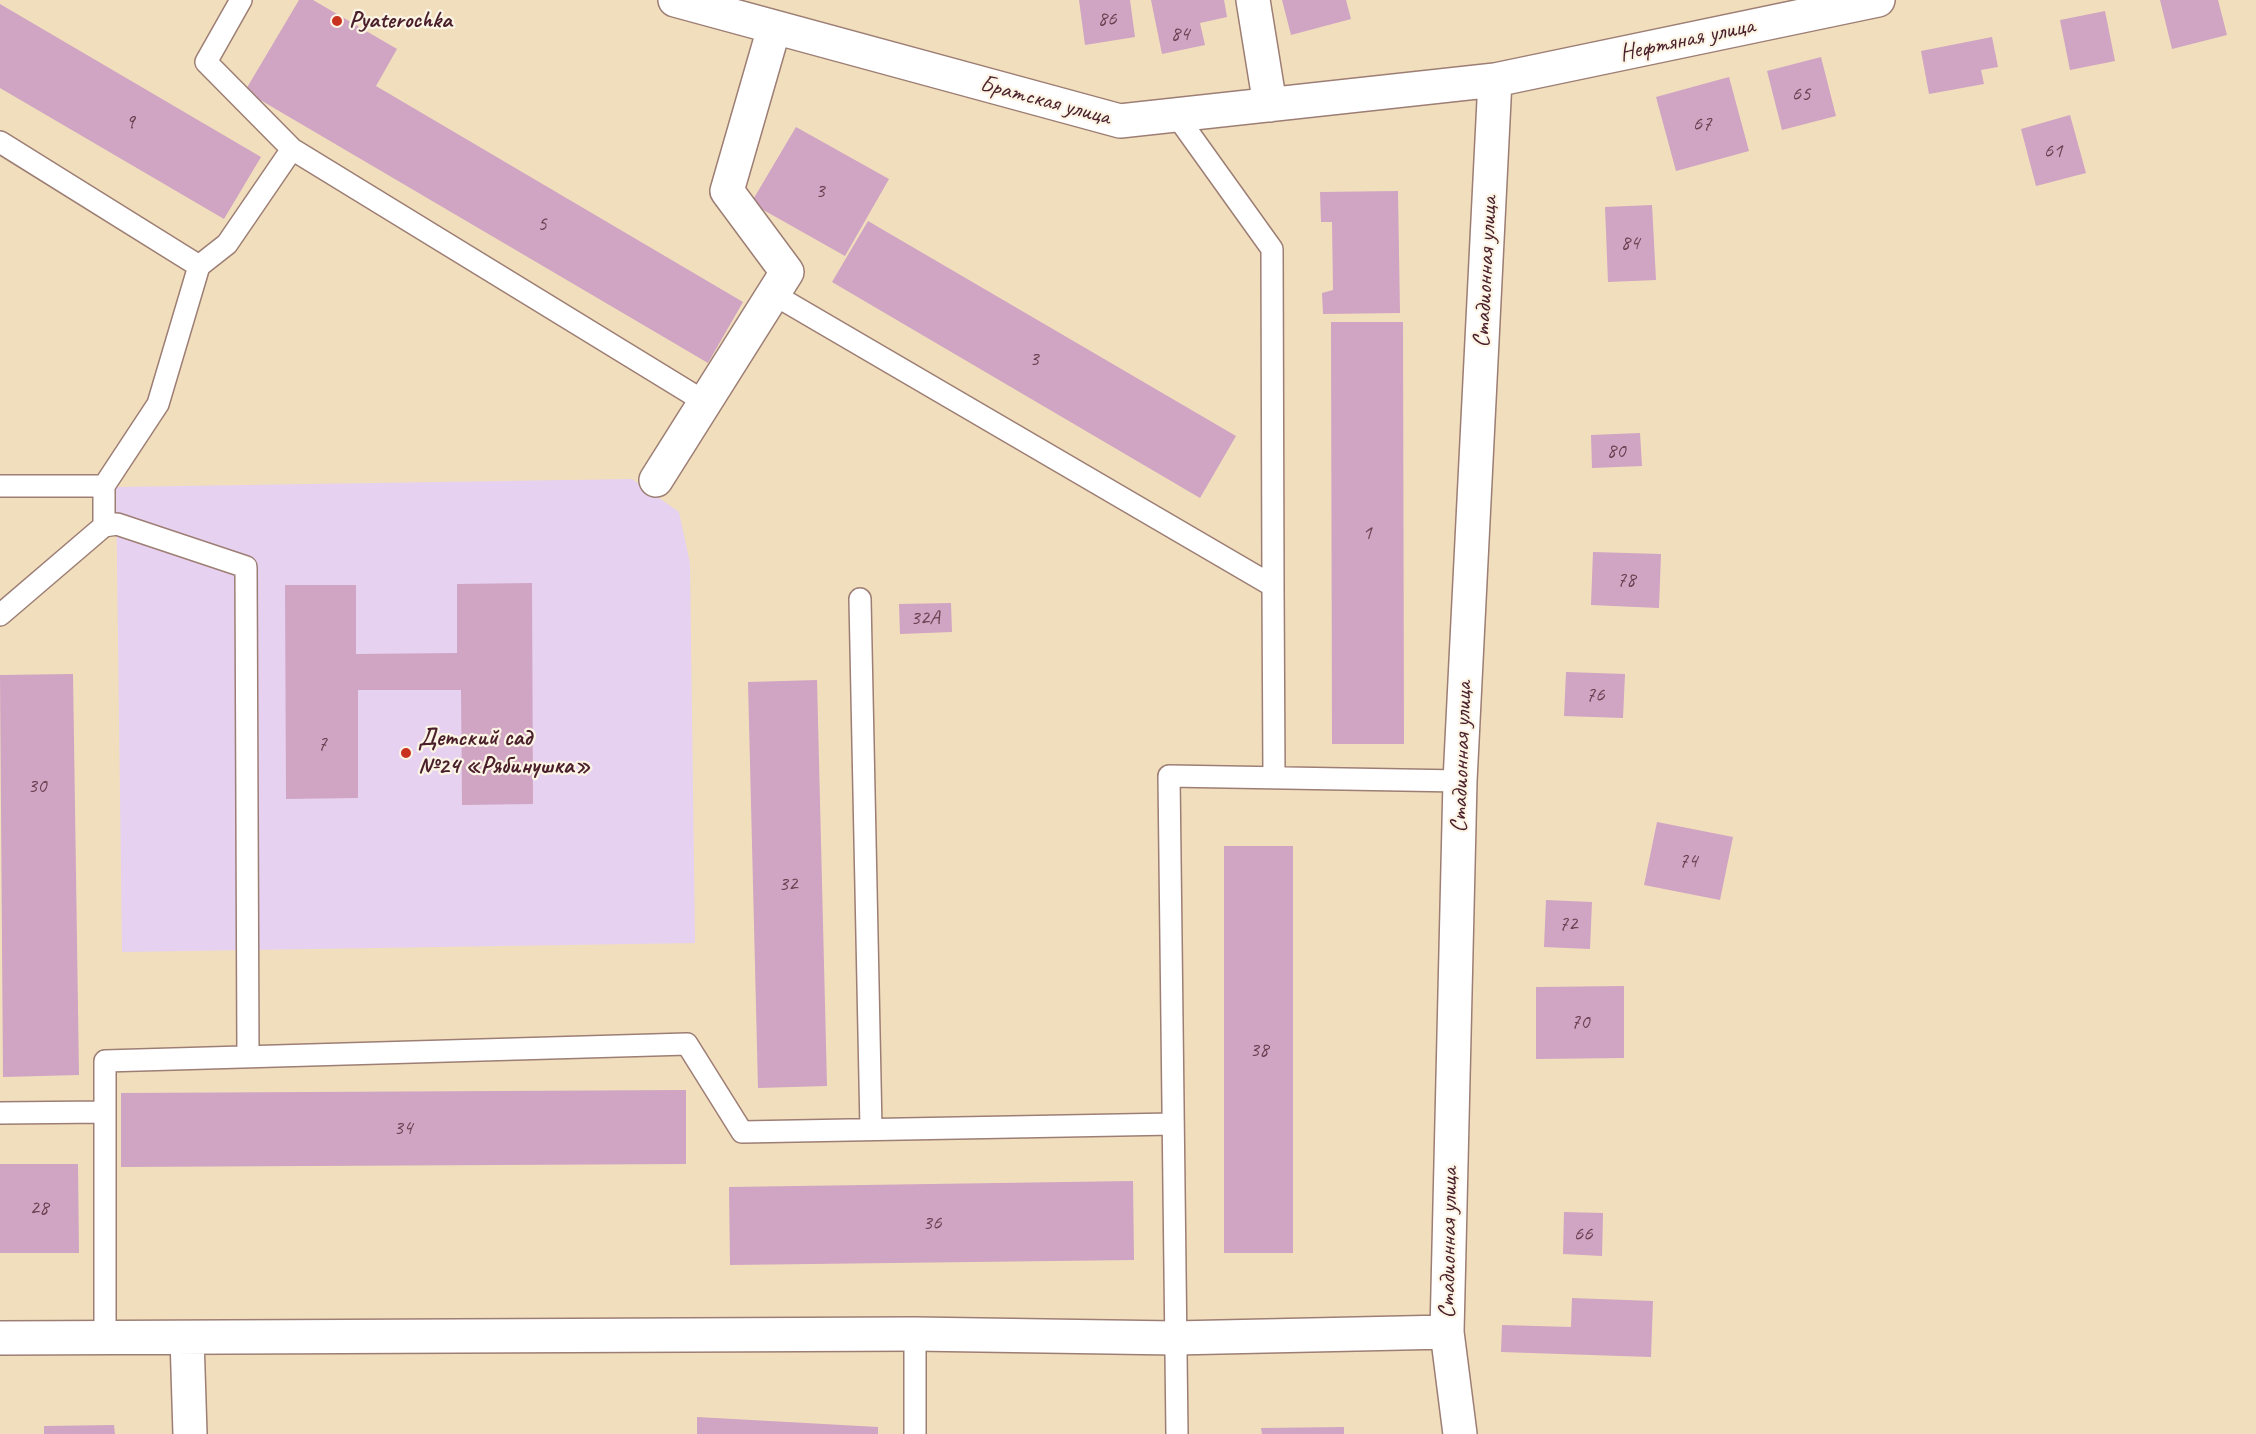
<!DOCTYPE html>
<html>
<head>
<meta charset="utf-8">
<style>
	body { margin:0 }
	canvas { display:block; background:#f0debd }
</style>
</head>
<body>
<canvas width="2256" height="1434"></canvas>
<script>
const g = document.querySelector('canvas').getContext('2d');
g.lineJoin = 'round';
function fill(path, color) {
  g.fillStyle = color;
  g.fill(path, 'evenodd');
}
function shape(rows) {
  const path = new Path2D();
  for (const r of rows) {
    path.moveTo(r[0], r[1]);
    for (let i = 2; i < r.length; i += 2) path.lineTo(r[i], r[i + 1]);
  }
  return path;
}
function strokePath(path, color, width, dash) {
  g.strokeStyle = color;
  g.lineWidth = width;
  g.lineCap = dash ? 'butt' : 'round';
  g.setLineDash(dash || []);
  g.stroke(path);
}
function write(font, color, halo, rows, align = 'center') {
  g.font = font + ' Caveat,sans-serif';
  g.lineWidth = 4.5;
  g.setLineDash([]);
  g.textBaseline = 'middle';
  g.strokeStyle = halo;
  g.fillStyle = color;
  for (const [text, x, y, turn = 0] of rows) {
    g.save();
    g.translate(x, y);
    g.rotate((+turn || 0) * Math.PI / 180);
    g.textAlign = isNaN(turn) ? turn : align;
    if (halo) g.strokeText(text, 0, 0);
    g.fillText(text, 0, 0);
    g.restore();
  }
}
const built = shape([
	[632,479,679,512,690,563,695,943,122,952,116,487]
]);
const building = shape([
	[299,0,313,0,397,49,376,86,743,302,708,363,245,91],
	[1079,0,1130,0,1135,37,1085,45],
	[1151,0,1224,0,1227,17,1200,23,1205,45,1162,54],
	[1282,0,1346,0,1351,19,1291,35],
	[2160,0,2218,0,2227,35,2172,49],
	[0,4,261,157,224,219,0,88],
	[2105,11,2115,61,2070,70,2060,20],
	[1992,37,1998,67,1981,70,1984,84,1929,94,1921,51],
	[1821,57,1836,116,1782,130,1767,71],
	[1729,77,1749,151,1676,171,1656,97],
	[2070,115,2086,173,2036,186,2021,129],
	[796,127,889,179,845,256,751,203],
	[1398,191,1400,313,1323,314,1322,293,1333,290,1332,222,1321,222,1320,192],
	[1652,205,1656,280,1608,282,1605,207],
	[868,221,1236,436,1200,498,832,282],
	[1331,322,1403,322,1404,744,1332,744],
	[1640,433,1642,466,1592,468,1591,435],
	[1593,552,1661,554,1659,608,1591,605],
	[532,583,533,804,462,805,461,690,358,690,358,798,286,799,285,585,356,585,356,654,457,653,457,584],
	[951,603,952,632,900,634,899,604],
	[1566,672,1625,674,1623,718,1564,716],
	[73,674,79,1075,3,1077,0,675],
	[817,680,827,1086,758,1088,748,682],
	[1657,822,1733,837,1720,900,1644,885],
	[1224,846,1293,846,1293,1253,1224,1253],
	[1546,900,1592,902,1590,949,1544,947],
	[1624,986,1624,1058,1536,1059,1536,987],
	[686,1090,686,1164,121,1167,121,1093],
	[0,1164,78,1164,79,1253,0,1253],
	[1133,1181,1134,1260,730,1265,729,1187],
	[1564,1212,1603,1213,1602,1256,1563,1254],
	[1572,1298,1653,1301,1651,1357,1501,1352,1502,1325,1571,1327],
	[697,1417,878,1427,878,1434,697,1434],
	[114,1425,115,1434,44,1434,44,1426],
	[1344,1427,1344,1434,1262,1434,1261,1428]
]);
const lane = shape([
	[241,0,206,62,292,149],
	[1176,115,1272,249,1273,586],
	[0,142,199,266,158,404,104,486],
	[199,266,227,244,292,149,705,402],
	[773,294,1273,586,1274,778],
	[0,486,104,486,104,526,0,615],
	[104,526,117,524,246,567,248,1057],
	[860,599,871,1129],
	[0,1113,105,1112],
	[915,1334,915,1434],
	[105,1338,105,1061,687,1044,742,1132,1173,1124],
	[1177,1434,1169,776,1460,781]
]);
const street = shape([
	[675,0,1120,121,1495,80,1878,0],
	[1253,0,1270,105],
	[656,480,787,272,727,191,774,28],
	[0,1338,915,1334,1175,1338,1447,1332],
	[187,1338,190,1434],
	[1460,1434,1447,1332,1460,781,1495,80]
]);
const markers = [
	[337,21,6,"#c8321e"],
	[406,753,6,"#c8321e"]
];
const numberNames = [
	["86",1107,19],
	["84",1180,34],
	["65",1801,94],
	["9",130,122],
	["67",1702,124],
	["61",2053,151],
	["3",820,191],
	["5",542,224],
	["84",1630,243],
	["3",1034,359],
	["80",1616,451],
	["1",1367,533],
	["78",1626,580],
	["32А",925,618],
	["76",1595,695],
	["7",322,744],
	["30",37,786],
	["74",1688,861],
	["32",788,884],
	["72",1568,924],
	["70",1580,1022],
	["38",1259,1050],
	["34",403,1128],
	["28",39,1208],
	["36",932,1223],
	["66",1583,1234]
];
const poiNames = [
	["Pyaterochka",349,21],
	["Детский сад",418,739],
	["№24 «Рябинушка»",418,767]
];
const streetNames = [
	["Нефтяная улица",1687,40,-12],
	["Братская улица",1045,101,15],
	["Стадионная улица",1486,272,-87],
	["Стадионная улица",1462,757,-88],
	["Стадионная улица",1449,1243,-89]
];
fill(built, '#e6d2f0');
fill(building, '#d0a4c3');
strokePath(lane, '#9d7e74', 24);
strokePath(street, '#9d7e74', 36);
strokePath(lane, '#fff', 21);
strokePath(street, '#fff', 33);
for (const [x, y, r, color] of markers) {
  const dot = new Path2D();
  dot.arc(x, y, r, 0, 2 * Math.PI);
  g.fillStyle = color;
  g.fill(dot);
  strokePath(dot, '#fcf5e5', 2);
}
write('21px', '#6c4051', null, numberNames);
write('bold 24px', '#4a1f2b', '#fcf5e5', poiNames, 'left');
write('24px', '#4a1f2b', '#fcf5e5', streetNames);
</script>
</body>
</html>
